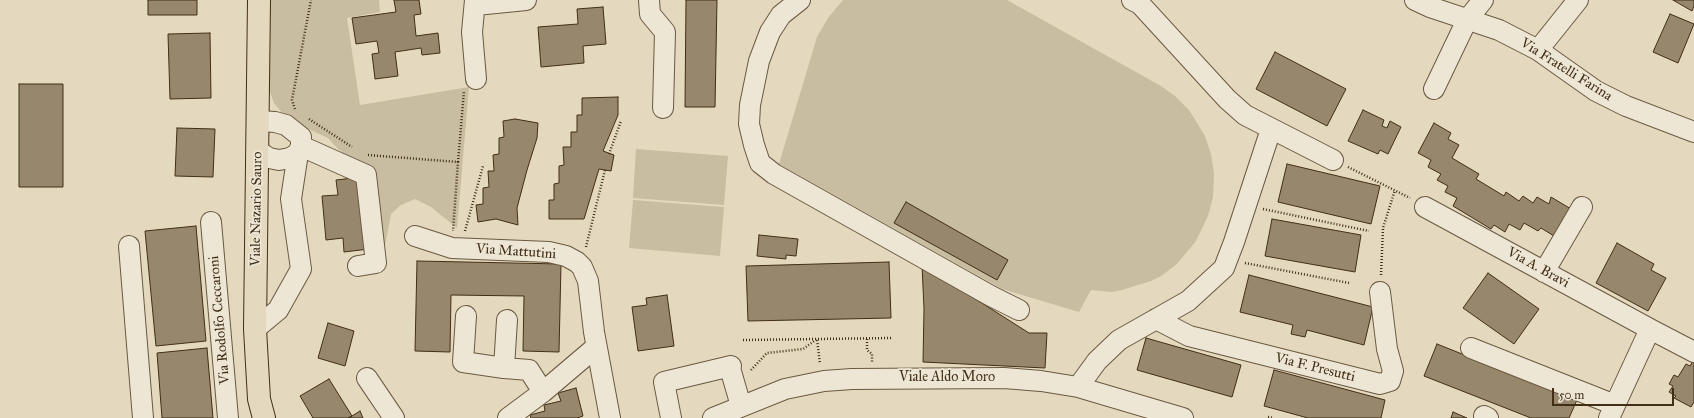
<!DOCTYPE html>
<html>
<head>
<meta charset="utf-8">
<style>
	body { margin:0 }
	#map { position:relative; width:1694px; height:418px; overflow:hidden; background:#e4d9be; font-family:"IM FELL Great Primer",serif }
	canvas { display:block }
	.scale { position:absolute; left:1552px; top:388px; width:122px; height:18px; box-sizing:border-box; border:2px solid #412e16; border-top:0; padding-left:5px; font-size:12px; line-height:14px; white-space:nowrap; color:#412e16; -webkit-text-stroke:3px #ede6d5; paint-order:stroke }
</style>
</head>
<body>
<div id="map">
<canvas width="1694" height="418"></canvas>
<div class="scale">50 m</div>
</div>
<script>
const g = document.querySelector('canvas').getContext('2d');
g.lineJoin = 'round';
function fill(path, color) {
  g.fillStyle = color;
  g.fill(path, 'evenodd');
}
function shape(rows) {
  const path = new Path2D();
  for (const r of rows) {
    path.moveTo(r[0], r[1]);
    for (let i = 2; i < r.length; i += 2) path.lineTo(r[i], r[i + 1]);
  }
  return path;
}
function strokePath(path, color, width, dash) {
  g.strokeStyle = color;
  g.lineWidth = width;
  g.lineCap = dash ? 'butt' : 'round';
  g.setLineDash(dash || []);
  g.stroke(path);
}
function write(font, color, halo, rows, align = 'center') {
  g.font = font + ' "IM FELL Great Primer",serif';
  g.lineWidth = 3.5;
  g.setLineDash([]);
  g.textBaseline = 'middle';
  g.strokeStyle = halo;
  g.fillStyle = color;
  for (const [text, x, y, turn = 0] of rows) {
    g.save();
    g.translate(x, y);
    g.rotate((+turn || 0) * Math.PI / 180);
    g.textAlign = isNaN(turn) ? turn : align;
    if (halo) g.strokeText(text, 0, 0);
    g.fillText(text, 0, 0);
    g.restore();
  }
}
const green = shape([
	[269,0,379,0,380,12,347,18,360,105,469,87,457,228,431,207,415,199,401,205,391,214,383,256,374,176,338,149,328,138,287,119,274,103,268,87],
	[843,0,1007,0,1161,86,1175,96,1189,110,1205,136,1211,154,1214,174,1213,197,1208,216,1196,241,1177,264,1161,276,1151,281,1122,290,1111,292,1091,290,1079,312,1002,289,779,164,817,37,828,18],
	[636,149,728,156,724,205,633,198],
	[633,200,724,207,720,256,629,248]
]);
const building = shape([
	[148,0,197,0,197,15,148,15,148,0],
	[394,0,419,0,421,14,414,15,416,36,438,33,440,53,422,55,421,48,395,52,398,76,375,79,372,54,379,53,377,41,356,44,352,18,396,12,394,0],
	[686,0,717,0,715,107,685,107,686,0],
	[1673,0,1694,0,1694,6,1692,11,1673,0],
	[603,7,606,44,583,46,584,63,541,67,538,27,578,24,577,9,603,7],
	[1670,14,1694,24,1678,63,1653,52,1670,14],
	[210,33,211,98,170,99,168,34,210,33],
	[1275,52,1346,89,1327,126,1256,89,1275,52],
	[19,84,63,84,63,187,19,187,19,84],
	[618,97,618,115,603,151,614,155,611,171,599,169,584,219,549,219,549,200,554,200,554,184,559,183,559,166,564,165,563,147,571,147,571,132,577,132,577,115,582,115,582,98,618,97],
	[1363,110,1384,120,1382,126,1387,128,1390,121,1401,127,1388,154,1380,150,1378,154,1348,141,1363,110],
	[515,119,538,123,537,138,527,170,517,208,518,225,496,219,478,222,476,205,483,204,483,188,489,187,488,171,494,171,493,155,499,154,499,138,504,137,503,121,515,119],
	[1434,123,1451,133,1448,139,1459,145,1452,158,1479,174,1476,179,1504,196,1506,192,1519,201,1523,196,1533,203,1537,197,1549,204,1551,197,1571,209,1554,236,1541,228,1538,231,1524,223,1520,230,1509,224,1505,232,1494,225,1491,229,1453,206,1457,198,1445,192,1448,186,1437,180,1441,174,1428,167,1431,160,1418,153,1434,123],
	[177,128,215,129,213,177,175,176,177,128],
	[1287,164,1380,186,1371,224,1278,202,1287,164],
	[362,177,369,249,344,252,343,238,326,240,322,196,338,195,336,180,362,177],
	[906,202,1008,260,997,280,894,223,906,202],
	[1272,219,1361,235,1355,272,1265,256,1272,219],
	[196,226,206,341,156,346,145,231,196,226],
	[759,235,798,239,796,256,786,255,786,259,757,256,759,235],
	[1617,243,1654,264,1651,270,1666,278,1648,311,1596,283,1617,243],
	[417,261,561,264,559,352,523,351,524,296,451,295,450,352,415,351,417,261],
	[889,262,891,318,748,321,746,266,889,262],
	[922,265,1029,333,1047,333,1045,368,923,362,924,309,922,265],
	[1488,273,1539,309,1514,344,1463,308,1488,273],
	[1249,275,1373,307,1364,345,1307,330,1305,337,1291,334,1293,325,1240,312,1249,275],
	[667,295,674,346,638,351,632,307,647,305,646,298,667,295],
	[328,323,354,331,345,366,318,358,328,323],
	[1146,338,1241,365,1232,397,1137,370,1146,338],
	[1437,344,1577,400,1569,418,1531,418,1424,376,1437,344],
	[207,348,213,418,162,418,157,353,207,348],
	[1694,359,1694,402,1691,407,1674,398,1676,396,1669,392,1673,386,1669,384,1674,375,1678,377,1686,364,1690,366,1694,359],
	[1274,370,1385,400,1381,418,1308,418,1264,406,1274,370],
	[329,379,352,416,348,418,313,418,300,396,329,379],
	[576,388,583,416,577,418,531,418,530,415,545,411,544,405,561,401,558,393,576,388],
	[360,411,363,418,348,418,352,416,360,411],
	[1453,412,1467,418,1451,418,1453,412]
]);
const path = shape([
	[295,109,292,100,311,0],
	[309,119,352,147],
	[609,154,621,121],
	[368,155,458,162,453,231],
	[458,162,464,91],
	[1348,167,1410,198],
	[1263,209,1369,231],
	[465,231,483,166],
	[586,247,605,170],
	[1245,263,1349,283],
	[1381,275,1383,228,1395,190],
	[867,339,867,350,872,354,872,362],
	[743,340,891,338],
	[751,370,767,353,803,349,817,339,820,364],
	[1268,417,1273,418]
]);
const minor = shape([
	[475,0,472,32,476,79],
	[649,0,650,14,665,32,663,108],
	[800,0,781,15,770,32,759,61,750,105,749,124,754,145,760,163,774,174,991,296,1019,310],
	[1132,0,1140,4,1227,99,1245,115,1333,160],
	[1415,0,1430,7,1499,30,1538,50,1596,91,1626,106,1694,132],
	[476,5,526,0],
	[1538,50,1578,0],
	[1434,89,1467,20,1483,0],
	[301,146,366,175,376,263,358,266],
	[258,151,269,158,279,160,290,158,298,153,301,146,301,137,286,125,275,122,259,121],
	[1425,207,1650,329],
	[211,222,228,418],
	[415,236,452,248,549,252,566,256,577,262,582,267,588,281,594,332,610,418],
	[129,246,143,418],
	[1544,272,1582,207],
	[466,316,463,362,504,368],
	[1156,319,1189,336,1380,384,1390,381,1393,371,1387,349,1380,292],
	[507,320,504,368,529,370,543,392],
	[255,329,278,310,301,269,291,199,298,153],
	[1471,348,1615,405],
	[367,378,394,418],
	[1078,387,1097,361,1119,340,1188,301,1224,268,1234,242,1271,129],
	[1484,416,1488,418],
	[508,418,543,392,596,347],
	[671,418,664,382,731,366,730,368,741,406],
	[713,418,785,389,824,381,852,379,1004,378,1041,381,1078,387,1183,418],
	[1609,418,1650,329,1694,352]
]);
const major = shape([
	[259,0,255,329,259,399,264,418]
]);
const streetNames = [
	["Via Fratelli Farina",1566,70,32],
	["Viale Nazario Sauro",257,209,-89],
	["Via Mattutini",516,252,4],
	["Via A. Bravi",1538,268,29],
	["Via Rodolfo Ceccaroni",220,320,-95],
	["Via F. Presutti",1315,368,14],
	["Viale Aldo Moro",947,378]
];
fill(green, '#c8bca1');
fill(building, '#96876d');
strokePath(building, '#412e16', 1);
strokePath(minor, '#6a5940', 22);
strokePath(major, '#412e16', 24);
strokePath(path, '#412e16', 2.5, [1, 2]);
strokePath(minor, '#ede6d5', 20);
strokePath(major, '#e4d9be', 22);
write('14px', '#412e16', '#ede6d5', streetNames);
</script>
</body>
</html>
